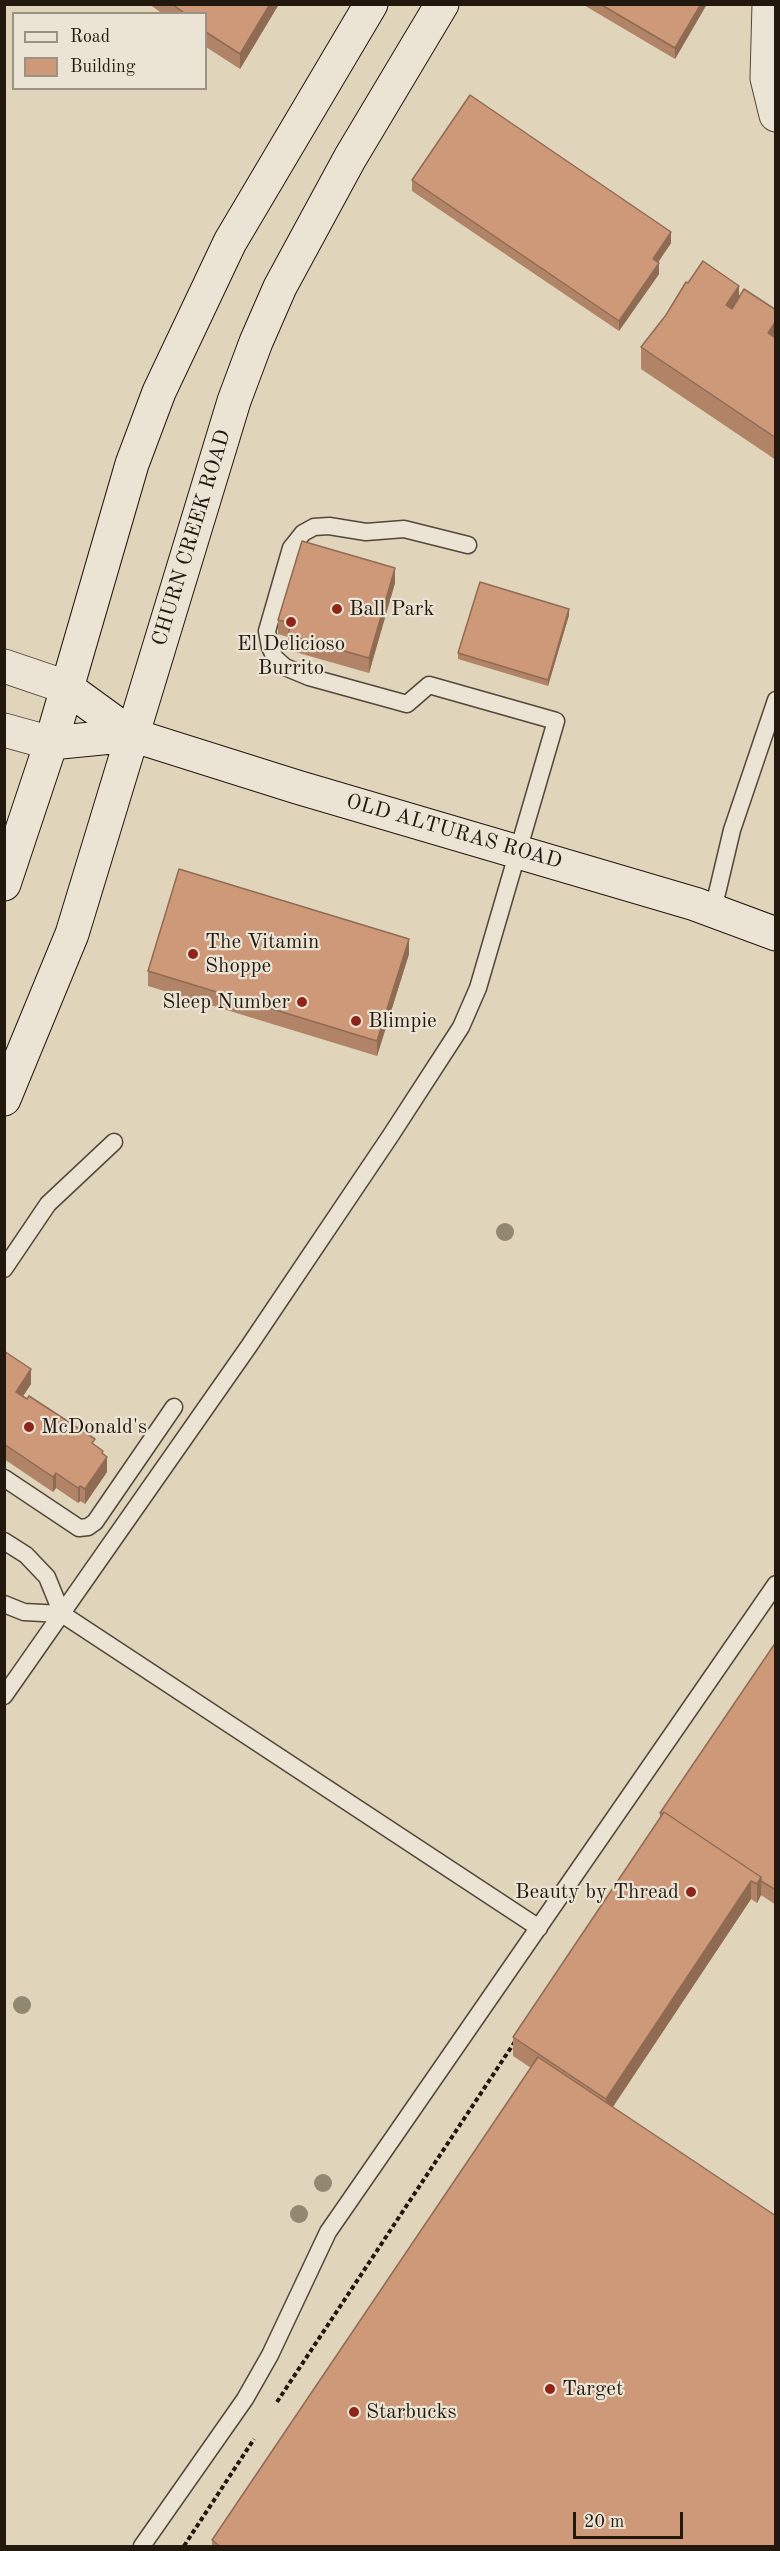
<!DOCTYPE html>
<html>
<head>
<meta charset="utf-8">
<style>
	body { margin:0 }
	#map { position:relative; width:780px; height:2551px; overflow:hidden; background:#e0d4bb; font-family:"Old Standard TT",serif }
	canvas { display:block }
	.frame { position:absolute; inset:0; border:6px solid #23180e; pointer-events:none }
	.legend { position:absolute; left:12px; top:12px; width:195px; height:78px; box-sizing:border-box; background:#ebe3d3; border:2px solid #9b9284; margin:0; padding:8px 10px; list-style:none; font-size:18px; color:#23180e }
	.legend li { display:flex; align-items:center; gap:12px; height:30px }
	.legend b { width:30px; border:2px solid #9b9284 }
	.scale { position:absolute; left:573px; top:2512px; width:110px; height:27px; box-sizing:border-box; border:3px solid #23180e; border-top:0; padding-left:8px; font-size:18px; line-height:21px; white-space:nowrap; color:#23180e; -webkit-text-stroke:4px #ebe3d3; paint-order:stroke }
</style>
</head>
<body>
<div id="map">
<canvas width="780" height="2551"></canvas>
<div class="frame"></div>
<ul class="legend">
<li><b style="height:8px;background:#ebe3d3"></b>Road</li>
<li><b style="height:16px;background:#ce9978"></b>Building</li>
</ul>
<div class="scale">20 m</div>
</div>
<script>
const g = document.querySelector('canvas').getContext('2d');
g.lineJoin = 'round';
function shape(rows) {
  const path = new Path2D();
  for (const r of rows) {
    path.moveTo(r[0], r[1]);
    for (let i = 2; i < r.length; i += 2) path.lineTo(r[i], r[i + 1]);
  }
  return path;
}
function strokePath(path, color, width, dash) {
  g.strokeStyle = color;
  g.lineWidth = width;
  g.lineCap = dash ? 'butt' : 'round';
  g.setLineDash(dash || []);
  g.stroke(path);
}
function fill(path, color) {
  g.fillStyle = color;
  g.fill(path, 'evenodd');
}
function write(font, color, halo, rows, align = 'center') {
  g.font = font + ' "Old Standard TT",serif';
  g.lineWidth = 4.5;
  g.setLineDash([]);
  g.textBaseline = 'middle';
  g.strokeStyle = halo;
  g.fillStyle = color;
  for (const [text, x, y, turn = 0] of rows) {
    g.save();
    g.translate(x, y);
    g.rotate((+turn || 0) * Math.PI / 180);
    g.textAlign = isNaN(turn) ? turn : align;
    if (halo) g.strokeText(text, 0, 0);
    g.fillText(text, 0, 0);
    g.restore();
  }
}
const path = shape([
	[277,2402,516,2040],
	[184,2546,254,2439]
]);
const lane = shape([
	[713,910,732,830,776,700],
	[4,1269,48,1204,114,1142],
	[4,1478,79,1528,88,1527,95,1522,174,1407],
	[4,1541,26,1555,47,1577,62,1614],
	[4,1604,24,1612,62,1614,539,1928],
	[4,1696,249,1346,391,1135,461,1027,478,988,556,721,429,685,407,704,309,677,285,667,275,658,270,647,267,631,291,548,303,533,314,527,329,526,366,532,404,529,468,545],
	[142,2546,245,2399,270,2355,328,2232,776,1584]
]);
const street = shape([
	[769,4,767,78,776,115],
	[4,666,66,687],
	[4,730,51,743]
]);
const secondary = shape([
	[66,687,132,735,297,787,695,904,776,934],
	[51,743,132,735],
	[4,884,51,743,132,464,159,392,230,242,371,4],
	[4,1099,72,934,234,401,256,342,280,287,350,158,442,4]
]);
const trees = [
	[505,1232],
	[22,2005],
	[323,2183],
	[299,2214]
];
const wall = shape([
	[149,4,279,4,240,69,206,47,206,14,163,14],
	[582,4,707,4,675,59],
	[412,180,671,243,658,262,659,274,619,331,412,191],
	[688,283,776,310,776,460,641,369,641,347,666,315],
	[395,583,369,673,288,650,288,637,278,634,278,620],
	[569,615,548,686,458,659,458,653],
	[409,954,377,1056,148,986,148,971],
	[4,1351,31,1384,23,1396,95,1445,103,1454,107,1472,85,1504,80,1501,78,1503,56,1488,53,1492,4,1459],
	[776,1642,776,1905,761,1895,757,1903,751,1899,613,2107,776,2547,212,2547,212,2540,531,2068,513,2056,513,2037,660,1818,660,1813]
]);
const shadedWall = shape([
	[270,4,279,4,240,69,240,54],
	[701,4,707,4,675,59,675,48],
	[671,232,671,243,653,270,653,259],
	[659,263,659,274,619,331,619,321],
	[739,286,739,309,726,327,726,305],
	[776,321,776,343,768,333],
	[395,568,395,583,369,673,369,658],
	[569,609,569,615,548,686,548,680],
	[409,939,409,954,377,1056,377,1041],
	[31,1369,31,1384,16,1407,16,1392],
	[103,1451,103,1463,107,1457,107,1472,85,1504,85,1489],
	[56,1473,56,1488,53,1492,53,1477],
	[80,1486,80,1501,78,1503,78,1488],
	[761,1877,761,1895,757,1903,757,1884],
	[751,1881,751,1899,606,2117,606,2099]
]);
const building = shape([
	[172,4,270,4,240,54,206,32,206,14,182,14,183,12,172,4],
	[600,4,701,4,675,48,600,4],
	[470,95,671,232,653,259,659,263,619,321,412,180,470,95],
	[703,261,739,286,726,305,732,309,744,289,776,310,776,321,768,333,774,337,776,334,776,438,641,347,666,315,686,282,688,283,703,261],
	[302,541,395,568,369,658,288,635,291,623,278,620,302,541],
	[480,582,569,609,548,680,458,653,480,582],
	[179,869,409,939,377,1041,148,971,179,869],
	[4,1351,31,1369,16,1392,27,1399,29,1396,95,1439,92,1443,103,1451,102,1453,107,1457,85,1489,80,1486,78,1488,56,1473,53,1477,4,1444,4,1351],
	[776,1642,776,1890,761,1881,761,1877,664,1812,663,1814,660,1813,776,1642],
	[664,1812,761,1877,757,1884,751,1881,606,2099,513,2037,664,1812],
	[538,2057,776,2216,776,2547,221,2547,212,2540,538,2057]
]);
const markers = [
	[337,609,6,"#8f2418"],
	[291,622,6,"#8f2418"],
	[193,954,6,"#8f2418"],
	[302,1002,6,"#8f2418"],
	[356,1021,6,"#8f2418"],
	[29,1427,6,"#8f2418"],
	[691,1892,6,"#8f2418"],
	[550,2389,6,"#8f2418"],
	[354,2412,6,"#8f2418"]
];
const streetNames = [
	["CHURN CREEK ROAD",192,538,-73],
	["OLD ALTURAS ROAD",454,832,16]
];
const poiNames = [
	["Ball Park",349,609],
	["El Delicioso",291,644,"center"],
	["Burrito",291,668,"center"],
	["The Vitamin",205,942],
	["Shoppe",205,966],
	["Sleep Number",290,1002,"right"],
	["Blimpie",368,1021],
	["McDonald's",41,1427],
	["Beauty by Thread",679,1892,"right"],
	["Target",562,2389],
	["Starbucks",366,2412]
];
strokePath(lane, '#524739', 19);
strokePath(street, '#524739', 35);
strokePath(secondary, '#23180e', 35);
strokePath(path, '#23180e', 4, [4.5, 3]);
strokePath(lane, '#ebe3d3', 16);
strokePath(street, '#ebe3d3', 33);
strokePath(secondary, '#ebe3d3', 33);
g.fillStyle = '#908871';
for (const [x, y] of trees) {
  g.beginPath();
  g.arc(x, y, 9, 0, 2 * Math.PI);
  g.fill();
}
fill(wall, '#b18467');
fill(shadedWall, '#906b54');
fill(building, '#ce9978');
strokePath(building, '#906b54', 1.5);
for (const [x, y, r, color] of markers) {
  const dot = new Path2D();
  dot.arc(x, y, r, 0, 2 * Math.PI);
  g.fillStyle = color;
  g.fill(dot);
  strokePath(dot, '#ebe3d3', 2);
}
write('21px', '#23180e', '#ebe3d3', streetNames);
write('21px', '#23180e', '#ebe3d3', poiNames, 'left');
</script>
</body>
</html>
